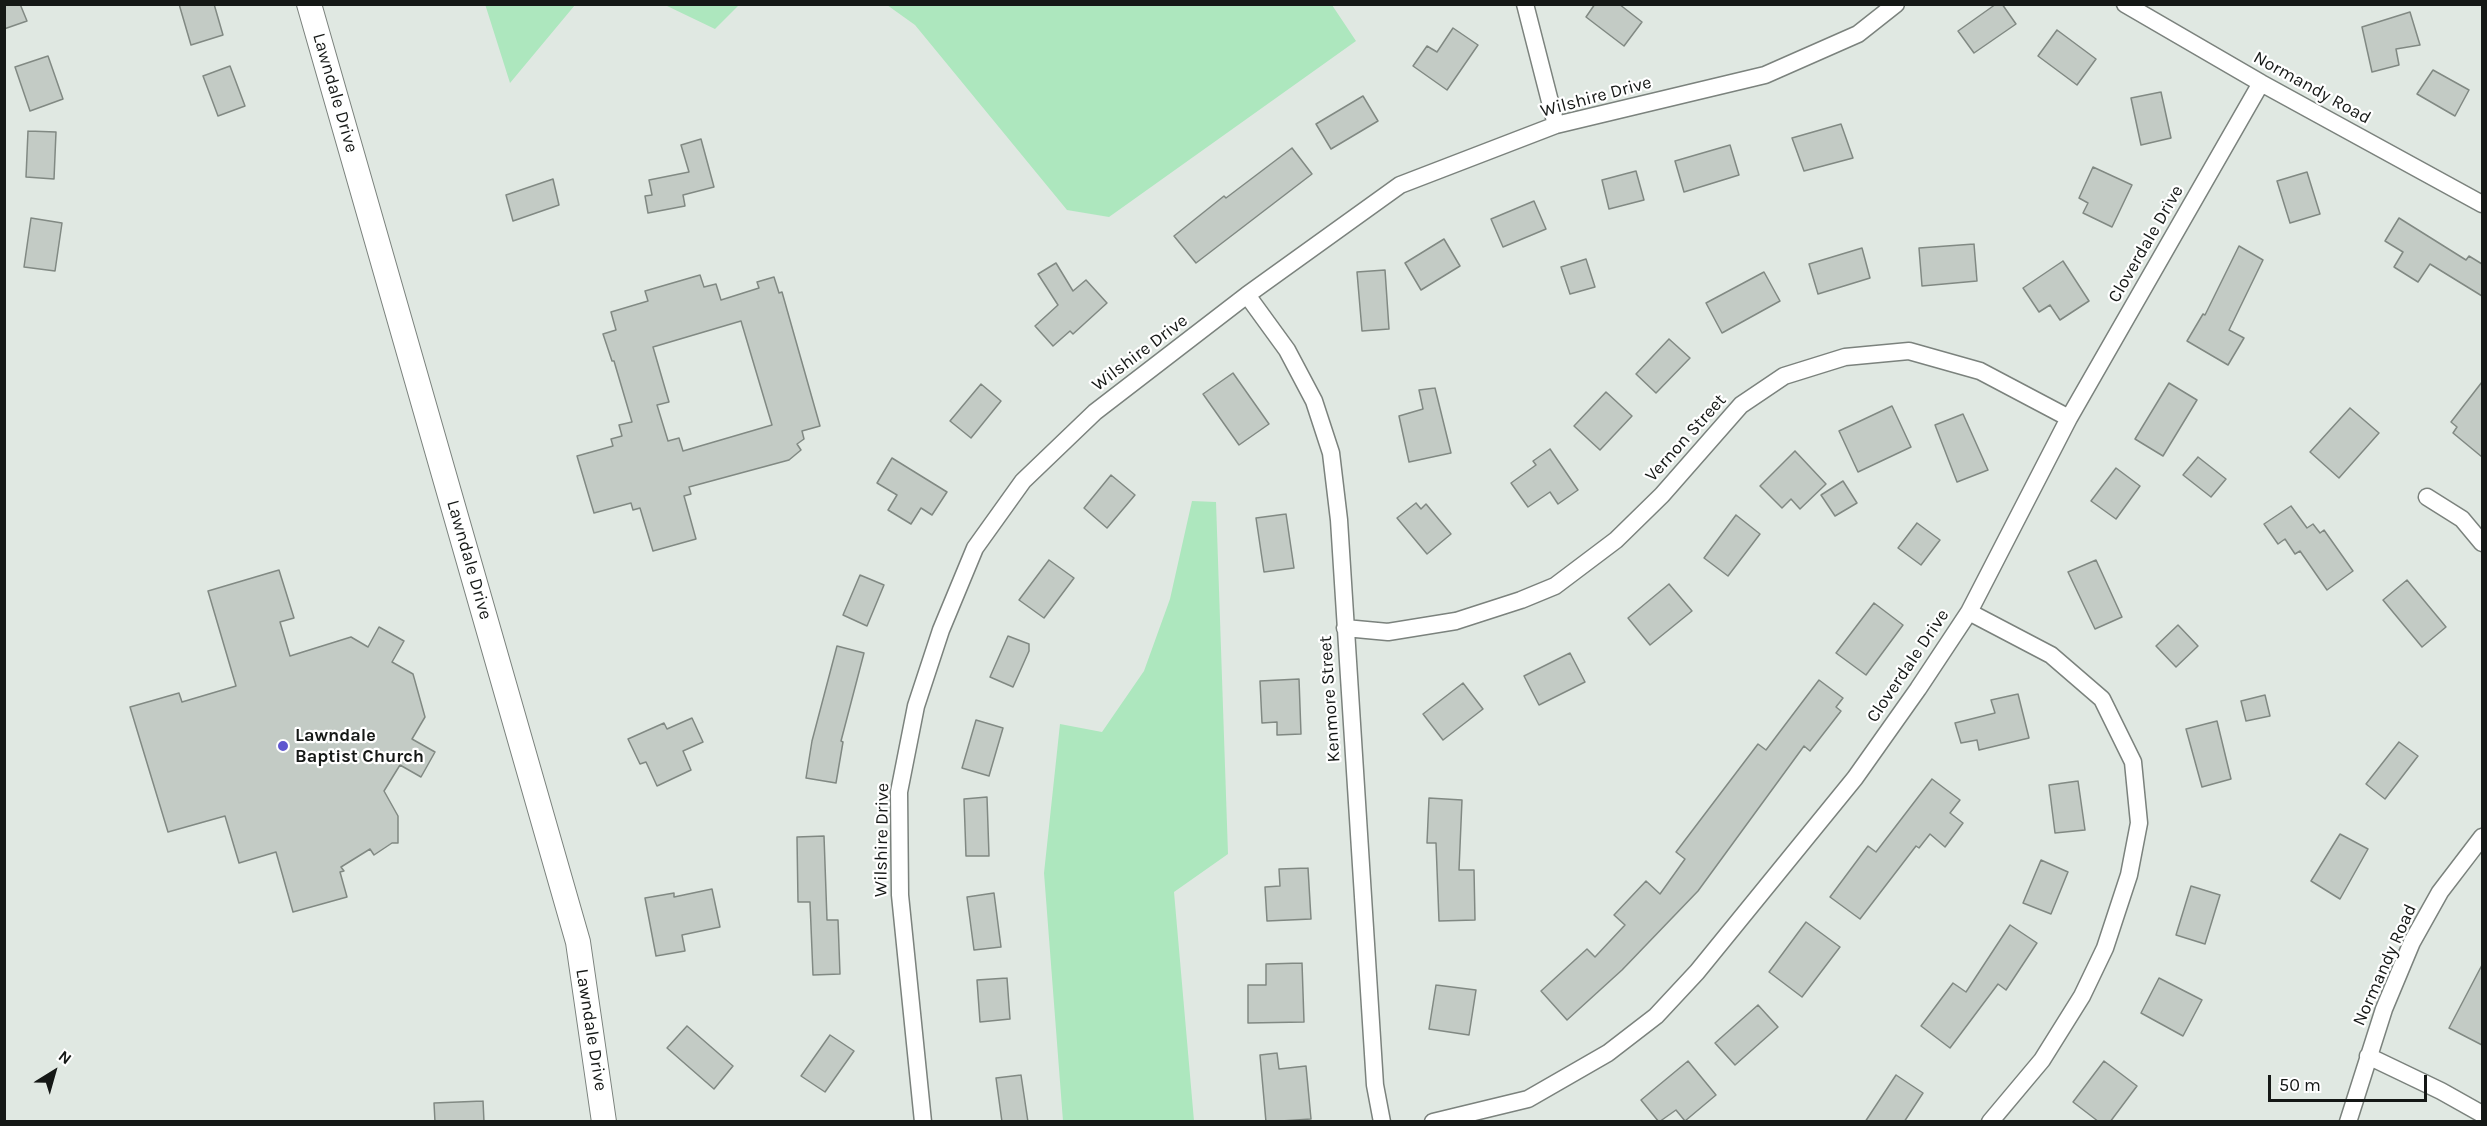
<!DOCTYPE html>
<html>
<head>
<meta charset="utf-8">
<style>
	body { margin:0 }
	#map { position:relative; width:2487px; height:1126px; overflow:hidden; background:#e0e8e2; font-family:Karla,sans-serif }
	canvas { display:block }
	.frame { position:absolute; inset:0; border:6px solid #151816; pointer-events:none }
	.north { position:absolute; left:24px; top:1042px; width:60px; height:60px; -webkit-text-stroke:4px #fff; paint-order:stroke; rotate:37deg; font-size:16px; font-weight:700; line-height:24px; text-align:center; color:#151816 }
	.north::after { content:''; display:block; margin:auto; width:21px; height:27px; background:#151816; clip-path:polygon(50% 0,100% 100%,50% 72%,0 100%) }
	.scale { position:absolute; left:2268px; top:1075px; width:159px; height:27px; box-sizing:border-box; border:3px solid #151816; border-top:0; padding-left:8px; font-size:18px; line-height:21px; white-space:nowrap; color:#151816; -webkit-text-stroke:4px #fff; paint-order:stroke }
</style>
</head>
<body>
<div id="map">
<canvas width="2487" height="1126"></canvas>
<div class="frame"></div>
<div class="north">N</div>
<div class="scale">50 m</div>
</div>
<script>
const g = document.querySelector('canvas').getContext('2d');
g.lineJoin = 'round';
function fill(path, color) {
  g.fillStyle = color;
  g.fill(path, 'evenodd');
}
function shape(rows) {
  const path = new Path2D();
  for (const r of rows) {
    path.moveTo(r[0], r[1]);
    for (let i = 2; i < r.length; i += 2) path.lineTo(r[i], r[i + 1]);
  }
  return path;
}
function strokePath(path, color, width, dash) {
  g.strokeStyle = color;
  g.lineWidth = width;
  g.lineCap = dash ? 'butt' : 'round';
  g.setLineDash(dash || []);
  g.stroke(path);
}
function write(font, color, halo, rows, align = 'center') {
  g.font = font + ' Karla,sans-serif';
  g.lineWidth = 4.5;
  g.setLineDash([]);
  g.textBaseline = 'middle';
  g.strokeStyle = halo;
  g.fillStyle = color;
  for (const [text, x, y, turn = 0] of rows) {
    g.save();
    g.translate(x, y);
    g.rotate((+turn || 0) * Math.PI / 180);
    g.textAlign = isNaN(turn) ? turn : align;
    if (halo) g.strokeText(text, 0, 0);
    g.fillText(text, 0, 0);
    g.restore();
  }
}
const green = shape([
	[485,4,575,4,575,5,510,83],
	[665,5,739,4,739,5,715,29],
	[887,5,1332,5,1356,41,1109,217,1067,210,915,25],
	[1192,501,1216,502,1228,854,1174,892,1194,1121,1063,1121,1044,873,1060,724,1102,732,1144,671,1170,599]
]);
const building = shape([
	[4,4,20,4,27,21,4,29,4,4],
	[179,4,214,4,223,35,191,45,179,4],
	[1595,4,1619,4,1642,22,1624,46,1586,17,1595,4],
	[1996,4,2002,4,2016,24,1974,53,1958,31,1996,4],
	[2410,12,2420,45,2396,49,2399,65,2372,72,2362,27,2410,12],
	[1453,28,1478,45,1447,90,1413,66,1427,46,1437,52,1453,28],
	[2057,30,2096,59,2077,85,2038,56,2057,30],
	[48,56,63,99,30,111,15,67,48,56],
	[230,66,245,106,218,116,203,76,230,66],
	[2433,70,2469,90,2455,116,2417,94,2433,70],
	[2161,92,2171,138,2141,145,2131,98,2161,92],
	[1363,96,1378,121,1331,149,1316,124,1363,96],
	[1841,124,1853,158,1804,171,1792,138,1841,124],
	[28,131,56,132,54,179,26,177,28,131],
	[701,139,714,187,683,195,685,206,648,213,645,196,652,195,649,180,689,172,681,145,701,139],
	[1730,145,1739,175,1684,192,1675,161,1730,145],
	[1292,148,1312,174,1196,263,1174,236,1224,196,1226,198,1292,148],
	[2093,167,2132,185,2112,227,2083,213,2088,203,2079,198,2093,167],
	[1636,171,1644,200,1609,209,1602,180,1636,171],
	[2307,172,2320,214,2290,223,2277,181,2307,172],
	[553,179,559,205,513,221,506,195,553,179],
	[1534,201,1546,229,1503,247,1491,219,1534,201],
	[31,218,62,223,55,271,24,267,31,218],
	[2399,218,2466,260,2469,256,2482,264,2482,296,2430,264,2418,282,2394,267,2403,252,2385,241,2399,218],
	[1444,239,1460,266,1421,290,1405,263,1444,239],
	[1974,244,1977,281,1922,286,1919,248,1974,244],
	[2239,246,2263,260,2229,330,2244,338,2228,365,2187,341,2203,314,2205,315,2239,246],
	[1862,248,1870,278,1818,294,1809,264,1862,248],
	[1586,259,1595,287,1570,294,1561,267,1586,259],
	[2063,261,2089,301,2060,320,2050,305,2039,312,2023,288,2063,261],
	[1056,263,1073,291,1086,280,1107,303,1073,334,1070,331,1053,346,1035,326,1058,305,1038,274,1056,263],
	[1385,270,1389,329,1362,331,1357,272,1385,270],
	[1764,272,1780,301,1722,333,1706,303,1764,272],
	[700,275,704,287,716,284,721,300,759,288,757,282,774,277,779,293,782,292,820,426,802,431,804,439,797,444,801,450,789,460,689,487,691,494,684,496,696,539,653,551,640,508,633,510,631,503,594,513,577,456,613,446,611,439,622,436,619,425,632,422,614,361,612,361,603,334,616,330,611,312,648,301,645,291,700,275],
	[741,321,772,425,683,451,679,438,668,441,657,405,669,402,653,347,741,321],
	[1669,339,1690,358,1656,393,1636,374,1669,339],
	[1233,373,1269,424,1239,445,1203,394,1233,373],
	[2482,382,2482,457,2453,433,2457,427,2451,422,2482,382],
	[2169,383,2197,400,2163,456,2135,439,2169,383],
	[981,384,1001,401,971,438,950,421,981,384],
	[1435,388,1451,453,1409,462,1399,416,1423,409,1419,390,1435,388],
	[1606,392,1632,416,1600,450,1574,426,1606,392],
	[1892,406,1911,447,1858,472,1839,431,1892,406],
	[2350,408,2379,433,2339,478,2310,452,2350,408],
	[1963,414,1988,470,1957,482,1935,425,1963,414],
	[1550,449,1578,490,1558,504,1550,492,1528,507,1511,483,1536,465,1533,461,1550,449],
	[1795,451,1826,484,1800,509,1791,499,1782,508,1760,486,1795,451],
	[2198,457,2226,479,2211,497,2183,475,2198,457],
	[892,458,947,492,932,515,921,508,911,524,888,510,897,495,877,483,892,458],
	[2116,468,2140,486,2116,519,2091,501,2116,468],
	[1111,475,1135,495,1107,528,1084,508,1111,475],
	[1843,481,1857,503,1835,516,1821,495,1843,481],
	[1416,503,1421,509,1426,504,1451,534,1427,554,1397,518,1416,503],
	[2291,506,2307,528,2313,524,2320,533,2324,530,2353,571,2327,590,2300,551,2295,554,2285,539,2278,544,2264,524,2291,506],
	[1286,514,1294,568,1264,572,1256,518,1286,514],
	[1736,515,1760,534,1728,576,1704,558,1736,515],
	[1917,523,1940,540,1921,565,1898,548,1917,523],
	[1049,560,1074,578,1044,618,1019,600,1049,560],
	[2096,560,2122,617,2095,629,2068,572,2096,560],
	[279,570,294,618,280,622,290,656,351,637,368,647,379,627,404,641,392,662,413,674,425,717,412,739,435,752,421,777,400,765,384,791,398,816,398,843,392,843,374,855,370,849,341,867,344,871,340,872,347,897,293,912,276,852,239,863,225,816,168,832,130,707,179,693,182,702,236,686,208,591,279,570],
	[860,575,884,585,867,626,843,615,860,575],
	[2407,580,2446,627,2422,647,2383,600,2407,580],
	[1669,584,1692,611,1650,645,1628,618,1669,584],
	[1874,603,1903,625,1866,675,1836,653,1874,603],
	[2178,625,2198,646,2176,667,2156,646,2178,625],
	[1008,636,1029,644,1029,651,1013,687,990,677,1008,636],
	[837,646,864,653,841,741,843,742,836,783,806,778,812,741,837,646],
	[1570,653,1585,682,1539,705,1524,676,1570,653],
	[1299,679,1301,734,1277,735,1277,722,1262,723,1260,681,1299,679],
	[1819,680,1843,698,1836,707,1841,711,1810,751,1804,746,1698,891,1622,970,1567,1020,1541,991,1587,949,1595,957,1625,925,1614,915,1646,881,1660,894,1685,859,1676,852,1758,744,1766,750,1819,680],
	[1463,683,1483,709,1443,740,1423,714,1463,683],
	[2018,694,2029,738,1979,750,1977,740,1961,743,1955,723,1995,713,1991,700,2018,694],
	[2265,695,2270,716,2246,721,2241,701,2265,695],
	[692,718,703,742,683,751,691,770,657,786,646,762,640,764,628,739,664,723,667,729,692,718],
	[976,720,1003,728,989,776,962,768,976,720],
	[2217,721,2231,779,2202,787,2186,729,2217,721],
	[2399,742,2418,756,2385,799,2366,784,2399,742],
	[1932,779,1960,800,1950,813,1963,823,1945,847,1930,834,1919,848,1916,846,1860,919,1830,897,1868,846,1876,852,1932,779],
	[2078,781,2085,830,2055,833,2049,785,2078,781],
	[987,797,989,856,966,856,964,799,987,797],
	[1429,798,1462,800,1459,870,1474,870,1475,920,1439,921,1436,843,1427,843,1429,798],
	[2340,834,2368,849,2340,899,2311,881,2340,834],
	[824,836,827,920,838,920,840,974,813,975,810,902,798,902,797,837,824,836],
	[2041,860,2068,872,2051,914,2023,903,2041,860],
	[1308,868,1311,919,1267,921,1265,887,1280,886,1279,869,1308,868],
	[2191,886,2220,895,2205,944,2176,935,2191,886],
	[712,889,720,927,682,935,685,951,656,956,645,898,674,893,674,897,712,889],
	[994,893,1001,947,974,950,967,897,994,893],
	[1806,922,1840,947,1802,997,1769,972,1806,922],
	[2010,925,2037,943,2006,990,1998,984,1950,1048,1921,1026,1953,983,1966,992,2010,925],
	[1302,963,1304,1022,1248,1023,1248,985,1266,985,1266,964,1302,963],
	[2482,965,2482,1045,2449,1028,2482,965],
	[1007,978,1010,1019,980,1022,977,980,1007,978],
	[2159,978,2202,1000,2183,1036,2141,1013,2159,978],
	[1436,985,1476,990,1469,1035,1429,1029,1436,985],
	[1758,1005,1778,1027,1735,1065,1715,1043,1758,1005],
	[687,1026,733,1066,714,1089,667,1048,687,1026],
	[830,1035,854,1051,825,1092,801,1076,830,1035],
	[1277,1053,1279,1069,1306,1066,1311,1119,1266,1122,1260,1055,1277,1053],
	[1688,1061,1716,1095,1685,1121,1676,1110,1659,1122,1641,1100,1688,1061],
	[2104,1061,2137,1086,2110,1122,2099,1122,2073,1102,2104,1061],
	[1021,1075,1028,1122,1002,1122,996,1078,1021,1075],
	[1896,1075,1923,1093,1904,1122,1865,1122,1896,1075],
	[483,1101,484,1122,435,1122,434,1103,483,1101]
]);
const street = shape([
	[1525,4,1556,125],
	[2125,4,2261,83,2482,204],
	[1247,295,1287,350,1314,401,1331,453,1339,520,1375,1085,1382,1122],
	[2427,497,2462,519,2482,543],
	[1969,612,2051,655,2102,699,2133,762,2139,823,2129,875,2105,948,2082,996,2042,1060,1990,1122],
	[1345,628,1388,632,1456,621,1521,600,1555,586,1616,540,1662,495,1741,405,1784,376,1845,357,1909,351,1980,371,2069,418],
	[2368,1056,2441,1091,2482,1114],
	[923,1122,900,895,899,792,916,706,941,630,975,548,1023,481,1095,412,1247,295,1400,185,1556,125,1765,75,1858,34,1896,4],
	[1433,1122,1528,1099,1608,1053,1656,1016,1697,972,1855,778,1918,689,1969,612,2069,418,2261,83],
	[2348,1122,2384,1009,2412,942,2440,892,2482,837]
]);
const secondary = shape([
	[309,4,578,942,604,1122]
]);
const markers = [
	[283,746,6,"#5e56cf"]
];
const streetNames = [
	["Normandy Road",2312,88,29],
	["Lawndale Drive",335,93,74],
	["Wilshire Drive",1596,97,-15],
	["Cloverdale Drive",2146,244,-60],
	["Wilshire Drive",1140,353,-37],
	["Vernon Street",1686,438,-48],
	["Lawndale Drive",469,560,74],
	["Cloverdale Drive",1908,666,-56],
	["Kenmore Street",1330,699,-94],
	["Wilshire Drive",882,840,-89],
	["Normandy Road",2385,965,-66],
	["Lawndale Drive",591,1030,81]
];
const poiNames = [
	["Lawndale",295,736],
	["Baptist Church",295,757]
];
fill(green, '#ade7be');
fill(building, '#c3cbc5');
strokePath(building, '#818983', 1.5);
strokePath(street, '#7b827d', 19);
strokePath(secondary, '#7b827d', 26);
strokePath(street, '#fff', 16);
strokePath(secondary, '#fff', 24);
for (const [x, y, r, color] of markers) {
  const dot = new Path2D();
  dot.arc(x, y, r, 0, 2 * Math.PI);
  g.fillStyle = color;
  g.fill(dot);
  strokePath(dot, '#fff', 2);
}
write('18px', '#151816', '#fff', streetNames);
write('bold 18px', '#151816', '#fff', poiNames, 'left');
</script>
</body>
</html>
